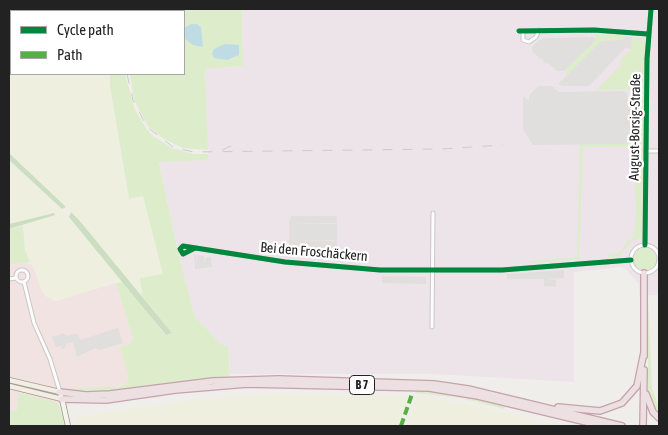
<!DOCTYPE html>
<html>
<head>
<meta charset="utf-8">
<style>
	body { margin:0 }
	#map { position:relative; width:668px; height:435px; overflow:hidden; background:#f0eeeb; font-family:"Asap Condensed",sans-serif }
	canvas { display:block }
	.frame { position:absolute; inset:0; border:10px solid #222; pointer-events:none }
	.legend { position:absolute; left:10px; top:10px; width:175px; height:65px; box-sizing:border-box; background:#fff; border:1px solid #a7a7a7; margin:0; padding:6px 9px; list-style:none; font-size:15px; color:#222 }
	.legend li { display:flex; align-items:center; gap:10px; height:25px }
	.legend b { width:25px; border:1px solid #a7a7a7 }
</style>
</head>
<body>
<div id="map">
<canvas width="668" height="435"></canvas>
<div class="frame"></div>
<ul class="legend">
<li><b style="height:6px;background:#00873e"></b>Cycle path</li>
<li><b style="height:6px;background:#55b145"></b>Path</li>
</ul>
</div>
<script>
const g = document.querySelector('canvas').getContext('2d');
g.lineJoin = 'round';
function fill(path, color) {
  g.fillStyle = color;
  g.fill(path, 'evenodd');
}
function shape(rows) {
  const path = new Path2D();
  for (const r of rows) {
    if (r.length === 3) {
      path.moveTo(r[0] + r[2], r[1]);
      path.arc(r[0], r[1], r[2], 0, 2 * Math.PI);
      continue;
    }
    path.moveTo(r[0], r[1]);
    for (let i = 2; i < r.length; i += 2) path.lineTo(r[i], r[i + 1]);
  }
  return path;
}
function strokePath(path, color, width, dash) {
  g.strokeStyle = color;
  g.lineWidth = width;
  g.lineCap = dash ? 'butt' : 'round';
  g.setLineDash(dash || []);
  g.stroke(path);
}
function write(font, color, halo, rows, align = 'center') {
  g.font = font + ' "Asap Condensed",sans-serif';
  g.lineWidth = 4.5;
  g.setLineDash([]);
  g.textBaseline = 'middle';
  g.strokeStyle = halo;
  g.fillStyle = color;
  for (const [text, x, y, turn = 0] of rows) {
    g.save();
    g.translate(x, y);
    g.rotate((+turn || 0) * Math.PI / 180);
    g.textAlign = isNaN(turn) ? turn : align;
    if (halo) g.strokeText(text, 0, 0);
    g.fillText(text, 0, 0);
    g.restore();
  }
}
const commercial = shape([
	[25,261,33,266,42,291,54,301,116,283,133,339,130,344,120,347,129,379,125,384,111,388,71,388,71,402,68,406,18,393,17,411,9,411,9,264]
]);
const industrial = shape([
	[242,9,659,9,659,398,658,295,639,296,639,284,625,269,619,267,574,272,574,382,434,374,230,374,228,346,221,344,195,317,179,257,159,161,208,160,205,69,243,66]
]);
const farmland = shape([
	[9,9,117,9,117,11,11,11,11,74,110,74,110,86,128,199,143,196,163,274,140,278,142,296,79,220,9,153],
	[9,160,69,217,123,282,111,283,58,301,45,296,40,286,36,271,27,258,23,224,55,215,53,213,9,224],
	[270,394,410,396,410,399,401,426,77,426,75,419,103,413,194,400],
	[417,397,464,403,558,426,407,426]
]);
const grass = shape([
	[156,9,242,9,243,66,205,69,208,150,183,148,164,139,148,126,134,100,130,74,184,74,184,38,202,41,201,27,198,24,184,28,184,11,153,11],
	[595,34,626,36,623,40,617,40,566,75,566,70,595,39],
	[632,37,643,39,645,45,642,238,633,240,619,256,608,258,608,253,610,255,620,252,629,239,631,240,633,237,633,232,635,232,636,226,633,225,636,221,634,149,632,147,583,147,579,259,531,263,530,261,577,257,580,144,638,143,639,105,635,104,635,89,596,90,621,65,620,60,631,49],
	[110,74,125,74,135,110,146,128,153,136,172,148,193,154,208,154,208,160,159,162,179,257,195,317,221,344,228,346,230,378,181,382,119,391,71,390,71,388,118,387,125,384,129,379,120,347,130,344,133,339,116,283,123,282,165,335,172,333,142,296,140,278,163,274,143,196,129,199,110,86],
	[23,226,25,251,30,262,9,264,9,229],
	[645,259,11],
	[648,299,652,388,659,408,659,415,648,396],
	[417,390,467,396,505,405,504,409,461,398,415,393],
	[18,393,56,402,59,405,65,426,9,426,9,411,17,411]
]);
const forest = shape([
	[9,153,66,207,62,209,9,160],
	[71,212,79,220,172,333,166,335,146,311,69,217],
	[54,213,55,215,9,229,9,224]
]);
const parking = shape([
	[592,36,596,40,564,71,557,71,548,63,545,64,542,58,540,59,532,51,532,47,540,39,542,40,542,38,588,37,588,39],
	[626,36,632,37,631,49,625,48,589,86,562,86,558,84,602,41,623,40],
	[538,86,552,86,558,92,623,91,627,93,628,100,634,95,634,129,628,135,627,142,623,144,533,145,523,130,523,96,529,101,529,96],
	[291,216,337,216,337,223,291,224,337,224,337,232,291,232,337,232,337,240,291,240,337,241,337,248,291,248,337,249,337,256,291,256,289,253,289,221],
	[194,255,196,255,197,265,197,255,204,256,205,264,206,257,211,257,212,267,195,269],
	[564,270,564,278,548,279,556,280,556,287,544,286,544,279,507,279,507,274],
	[382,276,426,277,426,284,382,283],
	[118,328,123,343,100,350,95,348,77,357,73,342,66,344,66,347,62,349,61,346,56,347,52,337,64,333,66,336,75,334,78,334,80,340]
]);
const water = shape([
	[191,24,197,24,201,27,203,47,193,45,184,38,184,28],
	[225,44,239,45,239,55,227,60,214,58,212,54,214,49]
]);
const street = shape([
	[519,31,594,30,648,34],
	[523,31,523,40,529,42,536,37,539,30],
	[645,151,659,151],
	[645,245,647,59,651,9],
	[645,259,14],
	[195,248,183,254,180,249,183,246,285,262,380,270,502,270,631,260],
	[22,276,6],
	[9,279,16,278],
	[24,282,34,323,50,359,60,392],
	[432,327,433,213]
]);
const secondary = shape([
	[62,399,68,426]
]);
const primary = shape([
	[9,380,60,392,61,395],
	[9,386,62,399]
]);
const highway = shape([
	[644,356,644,273],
	[60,392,86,395,110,394,213,381,279,379,434,384,468,389,622,426],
	[646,394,653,412,659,418],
	[62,399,106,400,175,390,247,384,429,388,478,396,603,426],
	[558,407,600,411,622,403,637,386,644,352],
	[643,426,644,370]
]);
const rail = shape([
	[130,11,130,9],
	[151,11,154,9],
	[127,74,133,100,147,127,173,147,193,152,441,149,503,145],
	[222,150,240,142]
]);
const quiet = shape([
	[401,426,412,394]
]);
const cycleway = shape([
	[519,31,594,30,648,34],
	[645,245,647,59,651,9],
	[195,248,183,254,180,249,183,246,285,262,380,270,502,270,631,260]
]);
const shields = [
	[362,385,25]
];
const shieldNames = [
	["B 7",362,385]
];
const streetNames = [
	["August-Borsig-Straße",635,127,-89],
	["Bei den Froschäckern",314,252,5]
];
fill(commercial, '#f1e3e1');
fill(industrial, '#ede4e9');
fill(farmland, '#efefdf');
fill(grass, '#ddeccb');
fill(forest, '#cbdec1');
fill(parking, '#e0dfde');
fill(water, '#bfdbe3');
strokePath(street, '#c9c8c7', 5);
strokePath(secondary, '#999a82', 6);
strokePath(primary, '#a79c86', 6);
strokePath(highway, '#c5a2ac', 8);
strokePath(street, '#fdfcfc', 3);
strokePath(secondary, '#f4f4ed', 4.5);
strokePath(primary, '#f3ede7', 4.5);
strokePath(highway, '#ece0e2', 5.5);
strokePath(rail, '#ccc', 1, [10, 10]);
strokePath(quiet, '#55b145', 4, [8, 4]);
strokePath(cycleway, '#00873e', 5);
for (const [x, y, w] of shields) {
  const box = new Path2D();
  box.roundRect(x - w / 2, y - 9.5, w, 19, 4);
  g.fillStyle = '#fff';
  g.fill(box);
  strokePath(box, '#222', 1);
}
write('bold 12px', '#222', null, shieldNames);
write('14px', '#222', '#fff', streetNames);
</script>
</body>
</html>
